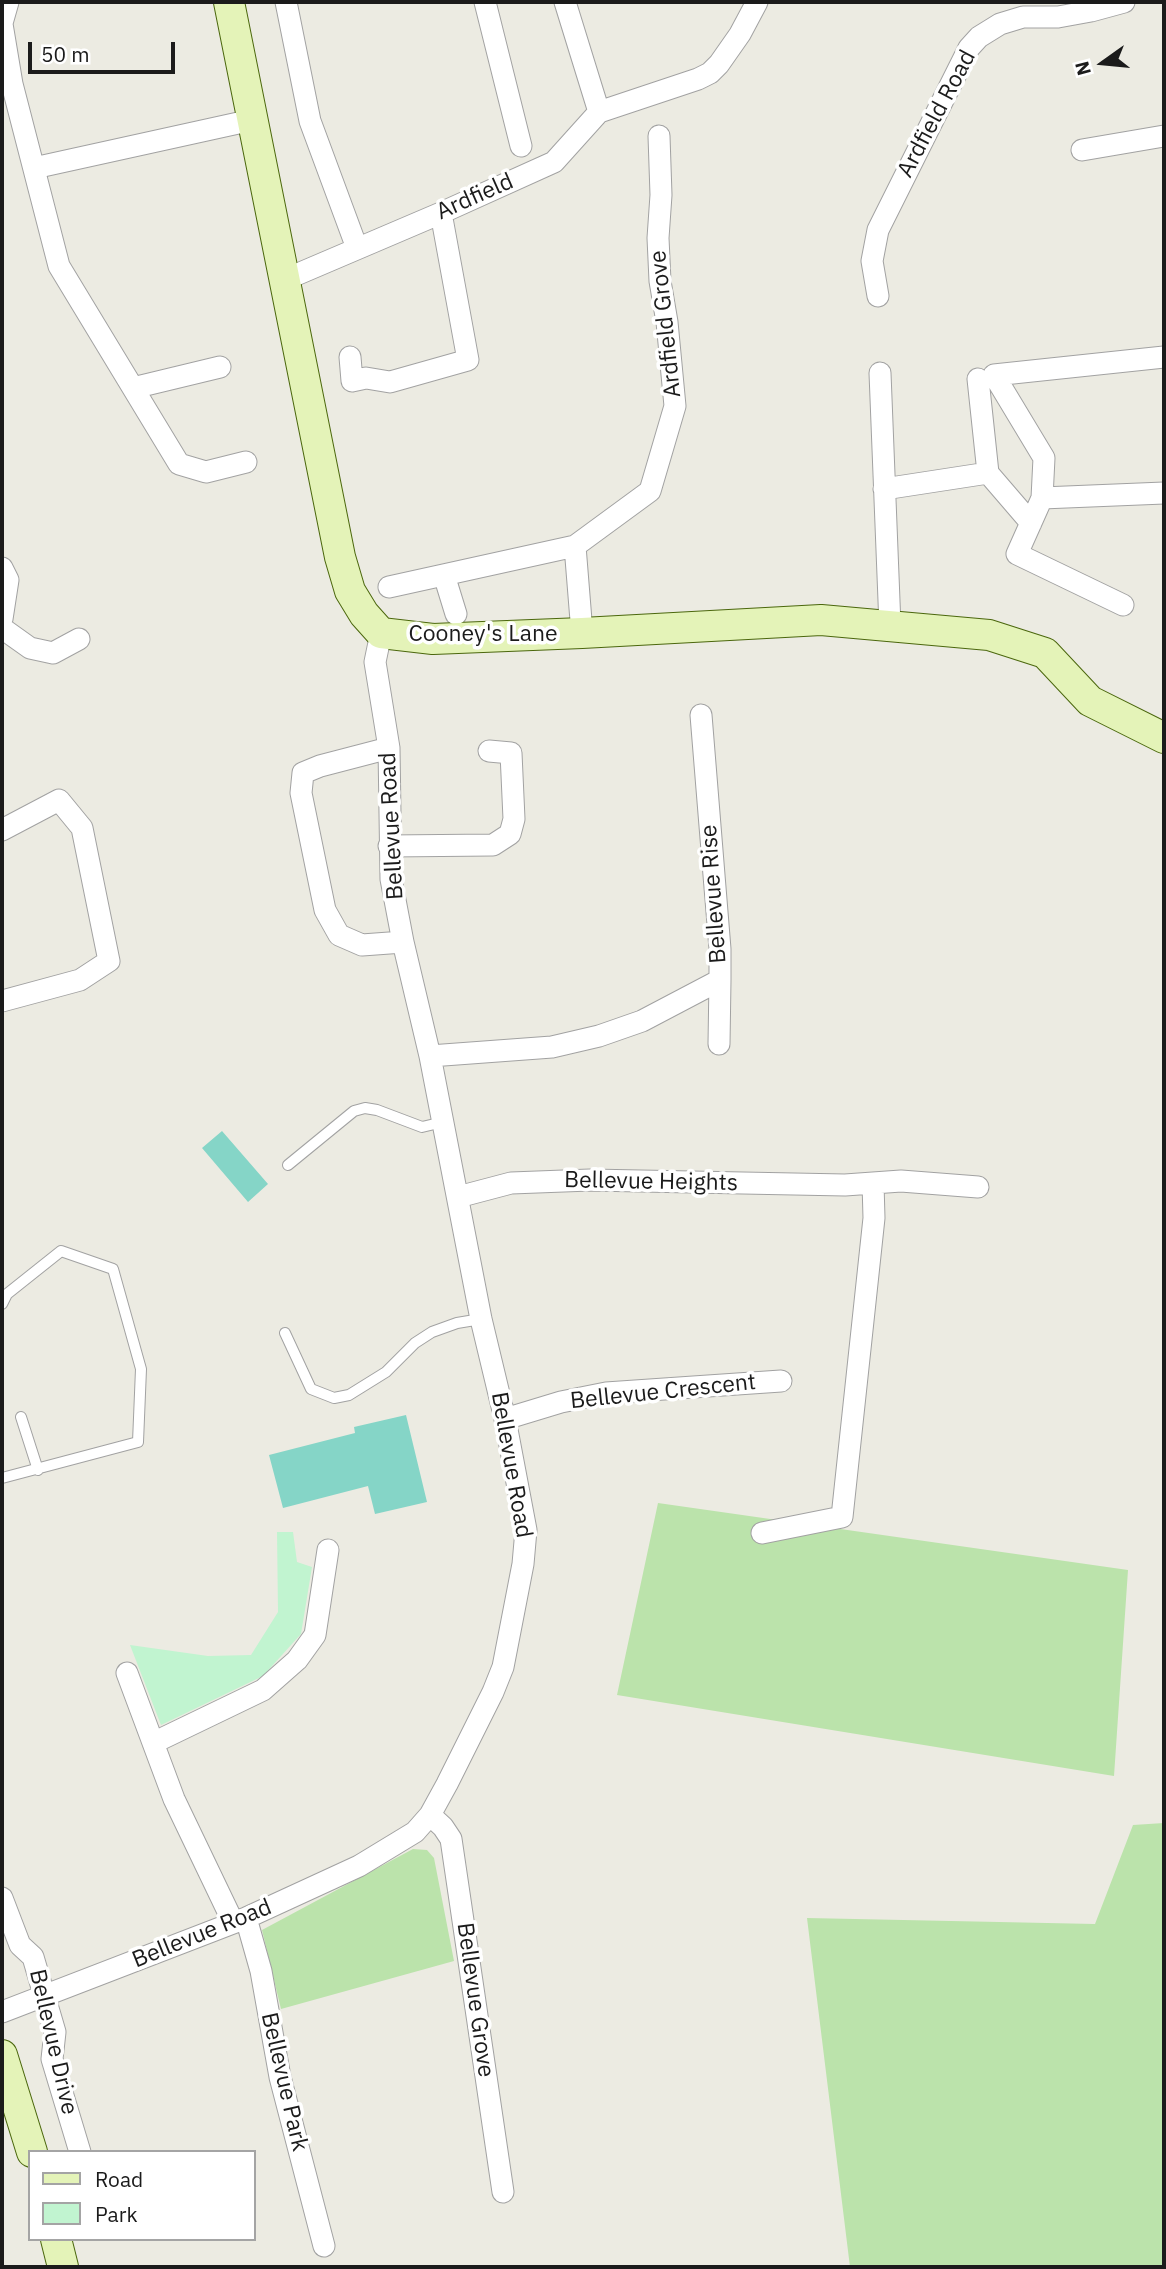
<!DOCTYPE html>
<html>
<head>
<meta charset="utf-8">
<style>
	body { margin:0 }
	#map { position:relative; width:1166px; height:2269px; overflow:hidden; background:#ecebe2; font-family:"IBM Plex Sans",sans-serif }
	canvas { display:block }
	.frame { position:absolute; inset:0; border:4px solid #1b1b1b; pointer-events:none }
	.legend { position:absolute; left:28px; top:2150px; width:228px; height:91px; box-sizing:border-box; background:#fff; border:2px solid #a4a4a4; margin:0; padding:9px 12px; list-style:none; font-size:21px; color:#1b1b1b }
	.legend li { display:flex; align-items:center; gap:14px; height:35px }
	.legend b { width:35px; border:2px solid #a4a4a4 }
	.north { position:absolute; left:1068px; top:28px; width:70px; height:70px; -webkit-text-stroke:5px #fff; paint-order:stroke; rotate:255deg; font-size:19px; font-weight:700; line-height:28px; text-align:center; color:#1b1b1b }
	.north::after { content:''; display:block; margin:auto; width:24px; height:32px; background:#1b1b1b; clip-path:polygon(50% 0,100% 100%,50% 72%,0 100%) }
	.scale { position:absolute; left:28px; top:42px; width:147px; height:32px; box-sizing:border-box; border:4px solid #1b1b1b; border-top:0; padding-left:9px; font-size:21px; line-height:24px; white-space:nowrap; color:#1b1b1b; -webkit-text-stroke:5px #fff; paint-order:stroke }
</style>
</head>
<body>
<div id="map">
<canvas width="1166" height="2269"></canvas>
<div class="frame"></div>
<ul class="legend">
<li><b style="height:9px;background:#e4f3b8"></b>Road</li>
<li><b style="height:19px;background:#c1f4d0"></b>Park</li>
</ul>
<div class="north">N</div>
<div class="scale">50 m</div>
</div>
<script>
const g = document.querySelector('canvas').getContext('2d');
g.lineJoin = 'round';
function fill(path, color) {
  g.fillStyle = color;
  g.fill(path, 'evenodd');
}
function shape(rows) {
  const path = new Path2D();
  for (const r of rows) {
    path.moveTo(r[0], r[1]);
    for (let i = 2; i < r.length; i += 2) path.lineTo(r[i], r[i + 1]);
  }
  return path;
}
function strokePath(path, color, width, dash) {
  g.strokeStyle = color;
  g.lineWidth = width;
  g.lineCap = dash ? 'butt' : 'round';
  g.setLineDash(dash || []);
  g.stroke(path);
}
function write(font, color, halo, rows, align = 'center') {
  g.font = font + ' "IBM Plex Sans",sans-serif';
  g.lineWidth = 7;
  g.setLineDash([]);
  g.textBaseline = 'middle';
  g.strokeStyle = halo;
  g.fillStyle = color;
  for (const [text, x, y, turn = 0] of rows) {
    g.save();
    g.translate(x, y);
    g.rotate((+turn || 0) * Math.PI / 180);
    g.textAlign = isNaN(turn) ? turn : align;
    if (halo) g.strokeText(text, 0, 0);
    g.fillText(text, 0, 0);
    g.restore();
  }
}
const grass = shape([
	[658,1503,1128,1570,1114,1776,617,1695],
	[1164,1823,1164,2267,850,2267,807,1918,1095,1924,1133,1825],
	[413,1849,427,1850,434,1858,454,1961,281,2009,262,1930]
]);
const park = shape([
	[277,1532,293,1532,297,1562,312,1567,301,1634,263,1676,161,1725,130,1645,208,1656,251,1655,278,1612]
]);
const pitch = shape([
	[222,1131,268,1184,248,1202,202,1148],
	[406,1415,427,1502,375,1514,368,1486,283,1508,269,1455,355,1433,354,1427]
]);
const lane = shape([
	[288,1165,354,1111,365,1108,377,1110,422,1127,443,1122],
	[2,1304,7,1294,61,1251,113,1269,141,1369,138,1442,2,1478],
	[285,1333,311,1389,334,1398,349,1395,386,1372,415,1343,432,1332,457,1323,481,1319],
	[21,1417,38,1470]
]);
const street = shape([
	[286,2,310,121,357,248],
	[485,2,521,146],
	[565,2,599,112],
	[2,23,8,2],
	[2,24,12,84,59,266,179,464,206,472,246,462],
	[1082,150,1164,136],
	[34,168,252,120],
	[284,280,441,213,554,162,599,112,698,79,710,73,719,64,740,34,757,2],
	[878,296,872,261,878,230,969,48,979,37,1000,24,1023,17,1058,17,1091,11,1124,2],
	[350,357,352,381,366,378,390,382,468,360,441,213],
	[880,373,890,626],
	[978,379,988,473],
	[133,388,220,367],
	[884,489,988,473,1031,523],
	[1042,498,1164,493],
	[575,546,582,633],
	[2,568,8,580,2,619],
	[444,575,456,614],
	[389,587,575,546,650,491,675,406,667,322,660,281,658,238,661,195,659,136],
	[1123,605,1017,554,1042,498,1044,458,994,375,1164,357],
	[2,628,30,648,53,653,79,639],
	[389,748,320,766,303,773,301,793,325,910,339,935,362,945,403,942],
	[2,830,59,800,82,828,109,961,80,980,2,1001],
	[389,846,493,845,510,834,514,819,511,753,489,751],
	[719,1044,720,980],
	[430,1056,552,1047,599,1036,642,1021,720,980,720,949,701,715],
	[458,1197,511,1183,590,1180,845,1185,901,1181,978,1187],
	[505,1419,561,1402,606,1393,781,1381],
	[762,1533,842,1517,874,1218,873,1183],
	[127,1673,174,1799,233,1922],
	[153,1743,263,1690,297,1660,315,1635,328,1550],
	[430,1815,443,1827,451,1839,503,2192],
	[2,1898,20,1945,33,1957,55,2032,52,2059,80,2152],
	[246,1918,261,1971,280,2077,324,2246],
	[2,2012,246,1918,359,1866,415,1832,430,1815,447,1784,493,1692,503,1667,523,1564,526,1530,505,1419,481,1319,430,1056,403,942,391,879,389,748,375,662,381,633]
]);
const secondary = shape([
	[229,2,340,557,350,591,364,614,381,633,433,639,582,633,821,620,989,635,1045,653,1090,701,1164,738],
	[2,2055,32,2152],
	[56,2239,63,2267]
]);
const streetNames = [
	["Ardfield Road",937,114,-62],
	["Ardfield",475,197,-24],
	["Ardfield Grove",666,324,-96],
	["Cooney's Lane",483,634],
	["Bellevue Road",392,826,-93],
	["Bellevue Rise",714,894,-94],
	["Bellevue Heights",651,1182,1],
	["Bellevue Crescent",663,1392,-6],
	["Bellevue Road",511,1465,80],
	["Bellevue Road",202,1934,-22],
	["Bellevue Grove",475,2000,82],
	["Bellevue Drive",53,2042,77],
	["Bellevue Park",284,2082,77]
];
fill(grass, '#bbe3ab');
fill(park, '#c1f4d0');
fill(pitch, '#85d5c7');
strokePath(lane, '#a2a2a2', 12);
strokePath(street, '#a2a2a2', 23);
strokePath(secondary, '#4b670d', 32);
strokePath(lane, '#fff', 10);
strokePath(street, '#fff', 21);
strokePath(secondary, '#e4f3b8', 30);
write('23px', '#1b1b1b', '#fff', streetNames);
</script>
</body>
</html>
